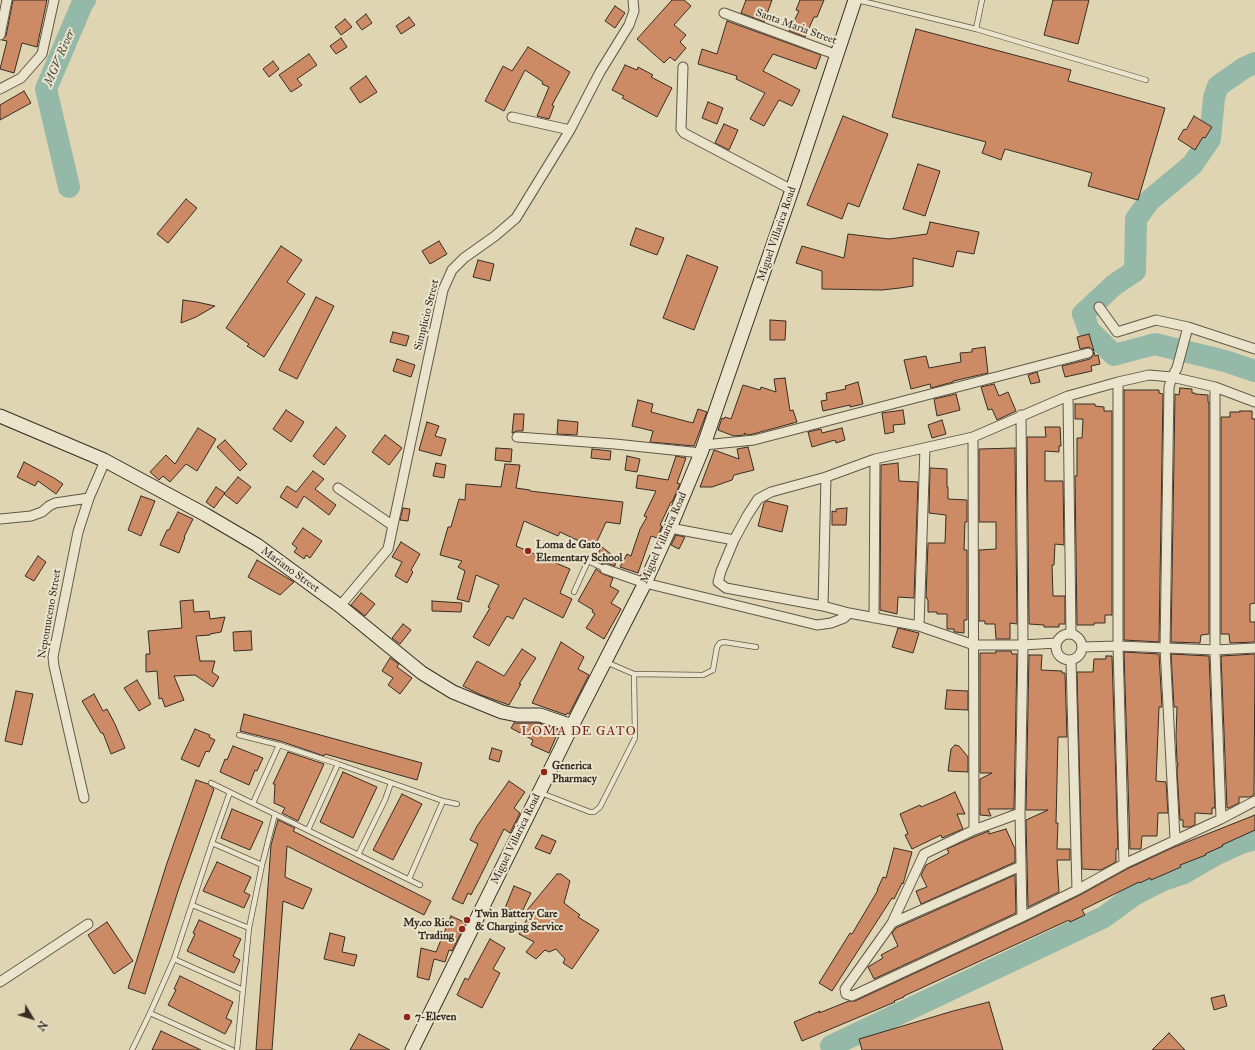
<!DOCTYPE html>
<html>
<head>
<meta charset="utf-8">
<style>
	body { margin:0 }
	#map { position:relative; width:1255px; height:1050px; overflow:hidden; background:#e0d5b2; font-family:"IM FELL Great Primer",serif }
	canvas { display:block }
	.north { position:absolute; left:12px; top:998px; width:40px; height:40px; -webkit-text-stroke:3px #ebe4cd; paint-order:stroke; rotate:128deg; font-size:11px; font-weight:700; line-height:16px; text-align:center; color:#382d24 }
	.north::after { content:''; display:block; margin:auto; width:14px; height:18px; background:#382d24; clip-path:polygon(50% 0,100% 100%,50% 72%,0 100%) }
</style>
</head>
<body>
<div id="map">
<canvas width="1255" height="1050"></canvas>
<div class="north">N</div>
</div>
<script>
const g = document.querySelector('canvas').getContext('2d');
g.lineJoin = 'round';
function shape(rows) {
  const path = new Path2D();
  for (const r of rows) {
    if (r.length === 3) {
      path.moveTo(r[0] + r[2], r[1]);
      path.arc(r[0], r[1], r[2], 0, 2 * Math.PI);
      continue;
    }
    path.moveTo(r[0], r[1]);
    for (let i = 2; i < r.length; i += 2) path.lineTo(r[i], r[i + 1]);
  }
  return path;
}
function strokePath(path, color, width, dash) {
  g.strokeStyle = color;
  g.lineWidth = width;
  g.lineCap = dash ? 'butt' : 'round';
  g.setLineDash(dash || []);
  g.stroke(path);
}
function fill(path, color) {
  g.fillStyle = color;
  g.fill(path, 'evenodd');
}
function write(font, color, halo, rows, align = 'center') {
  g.font = font + ' "IM FELL Great Primer",serif';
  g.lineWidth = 4;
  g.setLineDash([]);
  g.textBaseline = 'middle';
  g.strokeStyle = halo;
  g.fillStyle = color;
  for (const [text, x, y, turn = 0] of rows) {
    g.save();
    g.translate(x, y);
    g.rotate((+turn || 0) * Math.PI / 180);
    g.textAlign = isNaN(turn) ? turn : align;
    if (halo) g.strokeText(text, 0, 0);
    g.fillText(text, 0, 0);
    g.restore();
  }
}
const river = shape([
	[1255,63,1244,68,1218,86,1214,98,1210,139,1192,165,1150,200,1136,219,1135,271,1114,285,1083,314,1089,330,1114,355,1155,344,1225,361,1255,371],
	[69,187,46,89,83,2,85,0],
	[832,1050,831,1046,1104,917,1134,895,1163,880,1184,873,1215,855,1241,843,1255,839]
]);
const building = shape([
	[13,0,47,0,37,47,22,43,14,73,0,69,7,41,2,40,6,36,13,0],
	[672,0,684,0,691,6,674,25,686,35,680,42,686,48,675,61,670,57,664,63,637,39,672,0],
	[746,0,772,0,764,22,741,13,746,0],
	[800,0,824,0,817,17,814,17,805,37,789,31,799,11,796,10,800,0],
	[1053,0,1089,0,1078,44,1044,35,1053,0],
	[615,6,625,13,615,28,605,21,615,6],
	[366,14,372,23,362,30,356,22,366,14],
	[409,17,415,25,401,34,396,26,409,17],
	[345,19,352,27,341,35,335,27,345,19],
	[727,21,821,55,816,69,773,54,763,71,800,90,792,106,779,100,764,126,750,119,765,93,736,79,737,76,698,64,702,49,717,54,727,21],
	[916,29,1071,70,1068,81,1165,108,1138,200,1088,186,1092,173,1005,149,1001,160,982,153,986,142,892,117,916,29],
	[341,38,347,47,336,54,330,46,341,38],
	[528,47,570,72,552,105,554,106,549,119,537,116,549,87,542,84,543,82,525,70,504,111,485,101,503,66,512,71,528,47],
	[309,54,317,65,297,79,302,85,291,92,279,75,309,54],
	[273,61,279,69,269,77,263,69,273,61],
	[625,65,637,70,638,67,653,75,651,77,672,88,657,117,622,98,624,96,612,90,625,65],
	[366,76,377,92,360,103,350,88,366,76],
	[24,91,31,103,0,120,0,105,24,91],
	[708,102,723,108,717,124,702,118,708,102],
	[843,116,888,134,859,207,848,203,842,219,807,205,843,116],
	[1194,116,1212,127,1205,138,1203,137,1195,150,1178,139,1184,129,1186,130,1194,116],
	[724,124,738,130,729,150,715,143,724,124],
	[918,164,940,171,925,216,903,209,918,164],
	[186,199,197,208,168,243,157,234,186,199],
	[930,222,979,232,974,254,957,251,953,267,913,258,913,286,900,288,882,290,822,289,822,271,796,263,802,246,844,258,848,234,889,239,927,234,930,222],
	[636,228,664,238,657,255,630,245,636,228],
	[439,241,447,254,430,264,422,251,439,241],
	[281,246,302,260,287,282,305,294,264,357,247,346,249,344,226,328,281,246],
	[687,255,718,267,694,330,663,318,687,255],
	[478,260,494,264,490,281,473,277,478,260],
	[316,297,334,306,297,379,279,370,316,297],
	[183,300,197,302,215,306,196,317,181,323,183,300],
	[770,320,786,321,785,340,770,340,770,320],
	[393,332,409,336,406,346,390,342,393,332],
	[1089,334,1094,351,1089,347,1080,349,1077,337,1089,334],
	[985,347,988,373,953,381,953,382,931,388,930,384,911,389,904,360,926,356,929,368,961,362,960,353,972,352,972,349,985,347],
	[1094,352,1095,356,1098,355,1100,364,1091,366,1092,371,1065,377,1062,366,1090,359,1092,357,1094,352],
	[397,359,415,365,411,377,393,371,397,359],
	[1037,372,1040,382,1031,384,1028,375,1037,372],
	[785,378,790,411,793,410,797,422,753,434,748,435,744,433,745,435,734,436,718,430,722,418,724,419,725,417,731,419,743,385,760,390,761,387,776,392,774,379,785,378],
	[858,382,863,404,850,407,850,405,823,411,821,401,827,400,826,393,846,389,845,386,858,382],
	[994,384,999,396,1008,392,1016,411,997,420,992,409,988,410,981,387,994,384],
	[1180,388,1192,389,1192,393,1195,393,1195,394,1208,395,1208,402,1209,402,1209,634,1201,635,1200,643,1171,642,1175,394,1179,395,1180,388],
	[1124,390,1159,390,1159,393,1163,394,1159,642,1124,640,1124,390],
	[956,394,960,410,937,416,934,399,956,394],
	[638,400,653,404,651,412,693,423,698,409,707,412,694,446,650,442,653,431,632,426,638,400],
	[1075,404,1095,404,1095,406,1104,407,1104,411,1112,411,1112,615,1105,615,1105,623,1094,623,1094,625,1077,625,1075,476,1077,476,1077,438,1082,438,1083,419,1075,419,1075,404],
	[286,410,304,422,291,442,273,429,286,410],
	[903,410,905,424,893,425,894,432,885,434,882,413,903,410],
	[1240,411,1252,411,1252,419,1255,419,1255,603,1250,604,1250,622,1255,622,1255,642,1230,643,1229,634,1221,634,1221,417,1230,417,1230,412,1240,412,1240,411],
	[514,414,524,414,523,431,517,431,512,433,514,414],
	[558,420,578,422,577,435,557,434,558,420],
	[942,420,946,434,932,438,928,425,942,420],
	[427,422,439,426,435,436,446,439,441,456,419,450,427,422],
	[336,427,346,436,324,465,313,456,336,427],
	[1045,427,1060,427,1061,446,1059,446,1059,452,1045,451,1045,481,1063,481,1064,545,1055,544,1054,565,1052,565,1053,596,1065,596,1065,624,1059,624,1059,627,1044,627,1044,625,1029,624,1027,437,1046,437,1045,427],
	[198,428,216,439,197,471,186,464,170,482,163,476,159,480,150,472,166,455,175,464,198,428],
	[842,428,845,440,836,443,835,440,812,447,808,432,821,429,822,433,842,428],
	[385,435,402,448,389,465,372,452,385,435],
	[225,440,247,464,240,471,217,447,225,440],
	[748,447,754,470,734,475,732,480,712,487,700,487,714,450,739,459,737,449,748,447],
	[496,448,512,449,511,462,495,460,496,448],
	[1015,448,1017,624,1010,623,1010,639,996,639,995,624,985,624,985,621,979,621,979,550,996,549,996,522,979,522,979,449,1015,448],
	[592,449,611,451,610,460,591,458,592,449],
	[627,456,640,459,637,472,625,470,627,456],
	[676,456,686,458,677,483,680,484,672,502,671,502,660,525,662,526,657,538,651,536,638,573,620,567,627,554,631,556,640,529,647,517,644,516,656,491,636,488,638,475,668,480,676,456],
	[24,462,54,478,63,484,56,494,38,481,35,486,17,477,24,462],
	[436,463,446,465,444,478,433,476,436,463],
	[898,463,899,481,918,482,914,598,898,597,897,614,880,610,881,465,898,463],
	[505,464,520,465,516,488,530,490,530,491,623,502,620,524,606,522,594,548,560,532,558,536,524,521,516,546,570,569,560,593,572,599,563,618,524,598,513,619,507,616,489,646,473,637,490,608,488,607,499,585,476,575,469,602,457,599,465,571,458,567,462,561,440,555,448,527,451,527,459,499,465,500,466,484,501,487,505,464],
	[930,468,947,469,947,487,948,487,948,499,967,500,967,522,965,522,964,550,967,550,967,620,964,620,964,633,956,632,954,632,954,629,947,629,947,614,937,614,937,612,928,612,928,600,927,598,926,598,928,543,945,543,946,515,929,513,930,468],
	[313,471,324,479,315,489,336,505,329,515,304,496,297,508,280,497,287,486,296,492,313,471],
	[238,477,251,487,237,504,224,494,238,477],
	[216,487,225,493,214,508,206,502,216,487],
	[141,496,155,501,141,536,128,530,141,496],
	[767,501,788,506,782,532,758,526,764,503,767,501],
	[403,508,410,509,408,521,400,520,403,508],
	[847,508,846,525,832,525,832,511,836,512,836,509,847,508],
	[178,512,193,519,184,537,185,537,179,553,160,545,167,530,169,530,178,512],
	[303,528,322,541,310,558,306,555,304,559,294,552,297,548,292,544,303,528],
	[676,535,685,537,679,549,671,545,676,535],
	[401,542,420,554,411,570,413,572,407,583,395,576,402,562,392,557,401,542],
	[602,547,616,558,615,566,607,563,603,564,594,559,602,547],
	[38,556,46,562,34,581,25,576,38,556],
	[257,560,289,579,294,582,280,595,248,577,257,560],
	[596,569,603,574,613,578,610,586,619,591,611,603,621,609,604,639,586,628,595,614,592,612,593,610,578,601,596,569],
	[361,593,375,604,365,616,351,605,361,593],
	[193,600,194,612,209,611,210,619,225,617,221,632,210,634,210,635,196,636,200,661,215,661,212,672,219,677,213,687,195,675,174,676,184,700,165,707,162,698,159,699,157,671,146,672,146,654,150,654,148,631,182,628,180,601,193,600],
	[432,601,462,603,461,612,432,611,432,601],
	[403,624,411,630,400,644,392,638,403,624],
	[898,628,919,633,913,653,892,647,898,628],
	[251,631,252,650,234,651,233,632,251,631],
	[561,642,584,657,578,669,589,675,569,714,567,713,566,715,532,703,561,642],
	[522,649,536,658,519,684,521,684,509,705,481,695,463,686,477,661,504,676,522,649],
	[996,651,1011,651,1012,654,1017,654,1014,809,988,809,991,816,980,815,980,779,992,773,980,773,980,653,996,653,996,651],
	[1124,652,1159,654,1162,707,1159,707,1156,781,1166,782,1168,813,1158,813,1157,836,1142,836,1141,849,1130,849,1124,652],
	[1171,654,1209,656,1215,808,1212,808,1212,814,1195,813,1195,825,1190,827,1183,827,1183,820,1180,820,1177,770,1178,763,1177,763,1176,736,1177,707,1174,707,1171,654],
	[1255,654,1254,795,1250,797,1239,797,1239,803,1229,808,1227,808,1221,656,1255,654],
	[1029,655,1042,655,1041,670,1062,671,1062,673,1065,673,1067,737,1058,737,1056,823,1058,823,1057,849,1070,849,1070,860,1057,860,1059,892,1028,907,1026,820,1048,810,1026,810,1029,655],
	[1106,656,1112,656,1118,849,1116,849,1116,862,1101,870,1082,869,1077,672,1093,672,1094,659,1106,659,1106,656],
	[390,658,399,664,397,667,412,678,400,694,388,685,393,678,382,671,390,658],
	[137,680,151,704,139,711,124,688,137,680],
	[947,690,968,691,968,710,945,709,947,690],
	[16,691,33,694,22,745,5,741,16,691],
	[94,694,103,711,107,709,115,724,125,748,111,754,103,733,101,733,82,701,94,694],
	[244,714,422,763,417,780,325,754,324,756,280,741,240,731,244,714],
	[514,723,539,723,559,730,549,753,531,745,533,740,511,728,514,723],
	[195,729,210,735,209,737,215,740,209,752,206,751,199,767,181,759,195,729],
	[955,745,959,746,968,757,968,772,948,771,951,749,955,745],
	[233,746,263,758,257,771,255,770,249,785,220,772,225,759,227,760,233,746],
	[492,748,502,751,499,762,489,759,492,748],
	[288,752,324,764,298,821,282,813,285,808,274,803,275,784,273,784,288,752],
	[343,772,377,787,353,838,320,822,343,772],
	[196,780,208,784,214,789,179,888,145,994,128,988,166,866,196,780],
	[509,781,525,792,514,808,520,813,510,833,504,829,471,895,468,893,463,904,452,899,478,844,470,840,477,826,509,781],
	[955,792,965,814,957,814,963,829,942,838,941,835,912,849,905,835,908,834,900,814,920,805,921,807,940,799,955,792],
	[402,794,422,804,393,860,373,850,402,794],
	[232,809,263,822,250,850,221,838,232,809],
	[1255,815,1255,830,1222,845,1223,846,1205,854,1206,855,1180,865,1181,867,1151,880,1150,878,1140,883,1139,882,1082,910,1085,915,1070,922,1069,920,904,996,904,997,894,1001,895,1002,802,1041,794,1022,820,1011,819,1013,849,1001,855,1001,1025,922,1080,895,1127,869,1172,848,1255,815],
	[278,820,295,828,293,831,431,901,424,915,287,846,285,877,312,889,303,909,283,901,272,1050,256,1050,271,845,278,820],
	[1006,829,1015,849,1015,862,921,904,916,891,927,887,921,875,926,865,949,853,947,849,974,837,989,831,989,834,1006,829],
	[542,835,556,841,550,854,535,848,542,835],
	[894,848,912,852,903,884,902,883,894,899,892,898,832,991,819,983,850,933,852,934,878,890,877,890,883,877,886,878,894,848],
	[217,862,251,877,244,892,250,895,244,908,203,891,217,862],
	[557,874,561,874,570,881,564,903,580,915,578,917,599,930,572,969,563,963,565,959,556,949,549,952,545,950,536,959,526,952,534,942,519,934,528,917,523,915,557,874],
	[1015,875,1016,913,874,979,868,967,883,958,881,955,898,946,892,933,896,928,1015,875],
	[514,886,531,893,521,914,505,908,514,886],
	[451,916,466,923,452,951,449,950,445,962,434,959,429,980,417,977,421,948,436,952,451,916],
	[199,920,241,939,233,956,240,960,234,973,187,951,195,934,193,933,199,920],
	[107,922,133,961,114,974,88,935,107,922],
	[330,933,345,937,342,952,357,955,354,966,324,959,330,933],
	[490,939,505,948,493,969,500,973,482,1008,457,995,465,978,468,980,490,939],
	[180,976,233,1002,226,1018,232,1021,225,1034,168,1005,176,990,174,989,180,976],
	[1224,995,1227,1006,1214,1010,1211,998,1224,995],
	[989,1002,1003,1050,862,1050,859,1039,953,1011,989,1002],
	[161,1031,201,1050,152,1050,161,1031],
	[1169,1033,1185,1050,1152,1050,1169,1033],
	[359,1034,390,1050,350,1050,359,1034]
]);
const service = shape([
	[856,0,870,3,976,29,1146,80],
	[976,29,982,0],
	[574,592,588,561,605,569],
	[634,674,703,675,713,670,717,647,720,643,724,642,756,647],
	[239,735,279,745,338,764,443,801,457,804],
	[211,783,420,885],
	[541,793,590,812,594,812,600,807,635,738,634,674,606,662],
	[253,803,279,745],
	[308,830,338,764],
	[212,843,262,865],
	[358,855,385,800,391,783],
	[409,879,443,801],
	[192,905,249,928],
	[174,959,243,990],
	[150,1013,232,1050],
	[132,1050,150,1013,174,959,212,843,230,792],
	[237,1050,249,928,262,865,275,814]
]);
const minor = shape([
	[724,13,837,55],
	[0,35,7,0],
	[683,67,681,129,684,133,792,190],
	[0,89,21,78,42,54,54,0],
	[512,117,570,130],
	[1099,307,1117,332,1156,320,1188,327,1255,349],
	[1118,382,1118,646,1124,864],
	[1215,387,1215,650,1221,819],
	[1068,396,1071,634],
	[1021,415,1023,645,1020,813,1022,917],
	[517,437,615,444,701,453],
	[973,437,974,830],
	[704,445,754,440,1088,353],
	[338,488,392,525],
	[0,519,31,516,42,512,49,506,55,503,89,498],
	[670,528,734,540],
	[605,569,645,583,817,625,831,623,844,618,849,613],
	[340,606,388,549,443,290,452,270,464,258,495,236,516,218,570,130,600,72,629,25,634,11,633,0],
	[823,606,826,477],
	[874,618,875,459],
	[919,626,925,448],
	[1069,647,13],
	[1056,643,1023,645,974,645,919,626,849,613,823,606,726,588,718,582,721,571,734,540,747,516,758,499,771,492,826,477,875,459,973,437,1068,396,1118,382,1149,375,1172,377,1215,387,1255,402],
	[1082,647,1118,646,1215,650,1255,648],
	[1071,660,1077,890],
	[84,798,54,666,53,657,78,532,89,498,102,468,104,460],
	[1020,813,974,830,924,854,892,923,845,989,846,994,852,996,1022,917,1077,890,1124,864,1221,819,1255,801],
	[1175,839,1165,648,1169,387,1172,377,1177,368,1188,327],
	[892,923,1021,866],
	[0,982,88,924]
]);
const secondary = shape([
	[0,416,104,460,206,515,257,545,340,606,422,673,453,692,502,712,517,715,540,715,572,726],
	[412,1050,572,726,645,583,670,528,701,453,792,190,855,0]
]);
const markers = [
	[528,551,4,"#8f2418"],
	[544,772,4,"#8f2418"],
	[467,920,4,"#8f2418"],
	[462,929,4,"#8f2418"],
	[407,1017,4,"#8f2418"]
];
const streetNames = [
	["Santa Maria Street",796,27,20],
	["Miguel Villarica Road",777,234,-71],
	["Simplicio Street",427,315,-76],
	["Miguel Villarica Road",664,538,-66],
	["Mariano Street",290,570,36],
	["Nepomuceno Street",50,614,-80],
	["Miguel Villarica Road",516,839,-64]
];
const poiNames = [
	["Loma de Gato",536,545],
	["Elementary School",536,558],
	["Generica",552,766],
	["Pharmacy",552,779],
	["Twin Battery Care",475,914],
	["& Charging Service",475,927],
	["My.co Rice",454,923,"right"],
	["Trading",454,936,"right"],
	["7-Eleven",415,1017]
];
const waterNames = [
	["MGV River",60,58,-67]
];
const quarterNames = [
	["LOMA DE GATO",579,732]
];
strokePath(river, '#94b9a9', 22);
fill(building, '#cc8b65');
strokePath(building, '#382d24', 1);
strokePath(service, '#625748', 6);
strokePath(minor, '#625748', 11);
strokePath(secondary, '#382d24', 15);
strokePath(service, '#ebe4cd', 4.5);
strokePath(minor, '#ebe4cd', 9);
strokePath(secondary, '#ebe4cd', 13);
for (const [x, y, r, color] of markers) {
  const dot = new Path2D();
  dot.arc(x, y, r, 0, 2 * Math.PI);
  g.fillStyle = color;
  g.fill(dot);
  strokePath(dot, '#ebe4cd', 1.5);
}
write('11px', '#382d24', '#ebe4cd', streetNames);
write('bold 11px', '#382d24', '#ebe4cd', poiNames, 'left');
write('italic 12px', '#4a493f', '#ebe4cd', waterNames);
g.letterSpacing = '1px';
write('13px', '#7a1f14', '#ebe4cd', quarterNames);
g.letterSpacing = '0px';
</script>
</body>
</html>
